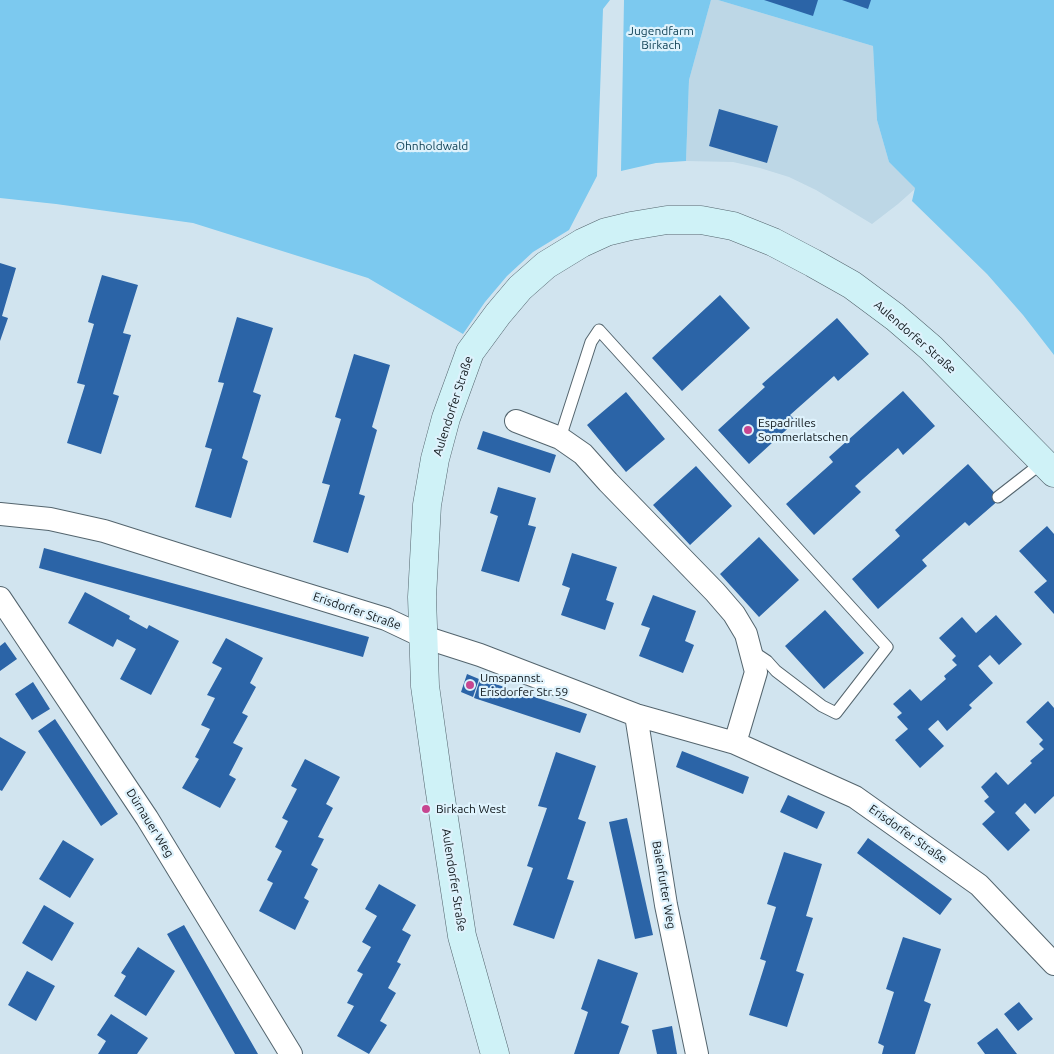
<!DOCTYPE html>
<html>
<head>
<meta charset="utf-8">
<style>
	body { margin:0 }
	canvas { display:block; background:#d1e4ef }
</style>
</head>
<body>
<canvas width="1054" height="1054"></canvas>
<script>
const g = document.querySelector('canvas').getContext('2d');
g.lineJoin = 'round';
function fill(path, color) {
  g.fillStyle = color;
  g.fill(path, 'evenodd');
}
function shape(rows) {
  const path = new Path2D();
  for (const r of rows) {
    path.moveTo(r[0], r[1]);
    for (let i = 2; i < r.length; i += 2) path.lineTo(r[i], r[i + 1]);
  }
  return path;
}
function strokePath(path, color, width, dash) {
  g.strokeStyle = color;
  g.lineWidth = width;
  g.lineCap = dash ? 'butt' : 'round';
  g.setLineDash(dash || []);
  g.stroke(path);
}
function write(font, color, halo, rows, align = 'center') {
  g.font = font + ' Ubuntu,sans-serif';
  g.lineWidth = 4.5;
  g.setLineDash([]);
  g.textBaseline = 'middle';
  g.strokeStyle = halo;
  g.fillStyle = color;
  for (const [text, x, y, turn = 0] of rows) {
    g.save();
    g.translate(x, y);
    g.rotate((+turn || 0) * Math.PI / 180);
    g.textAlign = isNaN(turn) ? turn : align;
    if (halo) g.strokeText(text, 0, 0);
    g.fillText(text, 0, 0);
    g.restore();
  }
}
const built = shape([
	[711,0,718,0,873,46,877,120,889,162,916,188,898,204,872,224,816,190,789,177,760,168,733,162,686,161,689,80]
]);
const green = shape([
	[0,0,610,0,603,9,597,176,569,230,533,252,507,276,485,302,463,334,368,278,193,223,56,204,0,198],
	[624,0,711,0,689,80,686,161,656,163,621,171],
	[718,0,1054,0,1054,355,1023,315,987,274,912,201,915,188,889,162,877,120,873,46]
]);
const building = shape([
	[764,0,818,0,813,16],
	[842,0,871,0,868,9],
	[719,109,778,126,767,163,709,146],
	[0,263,16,268,2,316,8,318,0,341],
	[102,275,138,285,123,333,131,335,113,394,119,396,101,454,67,443,85,385,77,383,94,324,88,322],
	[720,295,750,328,682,391,652,358],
	[237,317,273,328,253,392,261,395,242,458,248,461,231,518,195,507,212,449,205,447,224,383,218,382],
	[837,318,869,354,838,381,834,376,790,415,796,421,749,464,718,430,765,387,762,384],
	[354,354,390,365,372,427,377,430,359,494,365,496,348,553,313,542,330,485,322,483,341,419,335,417],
	[903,391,935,426,903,455,898,448,855,486,861,492,814,535,786,504,833,462,829,457],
	[626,392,665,439,626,472,587,425],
	[483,431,556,455,550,473,477,449],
	[968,464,1000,499,969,526,965,522,922,560,927,566,878,609,852,579,900,536,895,530],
	[696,466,732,506,690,545,653,505],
	[498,487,536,498,528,525,536,527,519,582,481,571,498,516,490,513],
	[1047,526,1054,534,1054,614,1034,592,1047,581,1019,551],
	[759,537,799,580,759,617,720,574],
	[44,548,369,637,363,657,39,568],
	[572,553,617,567,606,600,614,603,605,630,561,615,570,588,562,585],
	[85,592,130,616,129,619,147,629,149,625,179,641,151,695,120,679,136,649,117,639,113,647,68,623],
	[653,595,696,611,685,641,694,645,683,673,639,656,650,628,641,625],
	[825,610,864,653,824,689,785,646],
	[996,615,1022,644,999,665,990,655,978,666,993,683,969,705,972,708,947,731,938,720,928,729,944,746,920,768,895,740,908,729,897,717,902,713,893,704,910,689,921,701,946,679,944,676,957,665,952,660,956,656,939,638,962,617,976,633],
	[226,638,263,658,250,683,256,687,242,713,248,716,233,743,243,748,229,775,236,779,220,808,182,788,199,759,195,757,210,729,201,725,215,698,207,695,222,668,212,663],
	[5,642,17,659,0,671,0,646],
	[467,674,479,679,473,697,461,692],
	[480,679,587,714,580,733,474,698],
	[33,682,50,709,32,720,15,694],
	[1048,701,1054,708,1054,796,1035,814,1025,803,1015,813,1030,830,1008,851,982,824,995,812,984,801,989,797,981,787,996,772,1008,785,1032,763,1030,761,1044,749,1039,744,1043,740,1026,722],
	[55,719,118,814,101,826,38,731],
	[0,737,26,752,2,791,0,790],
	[682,751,749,777,743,794,676,767],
	[556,752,596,766,578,819,586,822,567,879,574,881,554,939,513,925,533,868,527,866,547,808,538,806],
	[305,759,340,777,326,804,333,808,318,837,324,839,311,865,318,869,304,898,309,901,295,930,259,911,273,883,267,880,282,851,275,847,288,821,282,818,297,789,291,786],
	[788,795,825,812,817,829,780,812],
	[627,818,653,935,635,939,609,822],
	[868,838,952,899,940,915,857,853],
	[63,840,94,859,70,898,39,879],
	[784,852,822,864,806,916,813,918,796,971,804,974,787,1027,749,1015,766,961,760,959,776,907,767,904],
	[379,884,416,905,402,930,411,935,397,962,401,964,388,988,396,993,380,1021,387,1025,369,1054,337,1036,354,1006,347,1003,363,974,357,971,371,947,362,942,377,916,365,909],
	[44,905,74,923,52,961,22,943],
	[184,925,258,1054,235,1054,167,934],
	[903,937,941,949,924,1001,931,1004,915,1054,882,1054,884,1046,878,1043,894,992,886,989],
	[138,947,175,971,146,1016,114,996,126,976,121,973],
	[598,959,638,973,621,1023,629,1026,619,1054,574,1054,588,1012,581,1009],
	[27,971,55,986,36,1021,8,1005],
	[1019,1002,1033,1019,1018,1031,1004,1014],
	[111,1014,148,1038,137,1054,98,1054,106,1041,97,1035],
	[672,1026,677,1054,657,1054,652,1030],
	[997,1028,1017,1054,985,1054,977,1043]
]);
const lane = shape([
	[560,438,591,342,599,330,887,647,836,713,822,706,776,671,767,661,752,651],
	[998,497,1043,462]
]);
const street = shape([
	[516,421,560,438,583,454,608,482,715,592,734,614,746,634,756,672,735,743],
	[0,514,50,519,104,531,243,575,386,619,424,637,480,655,636,715,735,743,855,797,979,885,1054,964],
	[0,598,147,818,291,1054],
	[636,715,666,905,697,1054]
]);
const secondary = shape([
	[495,1054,462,936,439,786,425,686,422,597,427,505,435,459,446,418,470,352,498,314,520,288,546,265,582,243,606,232,631,226,667,220,701,220,733,226,773,242,813,263,852,285,895,317,931,348,1054,473]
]);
const markers = [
	[748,430,5,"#c74690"],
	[470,685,5,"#c74690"],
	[426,809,5,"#c74690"]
];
const parkNames = [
	["Jugendfarm",661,31],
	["Birkach",661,45],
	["Ohnholdwald",432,146]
];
const streetNames = [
	["Aulendorfer Straße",915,337,41],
	["Aulendorfer Straße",453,406,-72],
	["Erisdorfer Straße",357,611,19],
	["Dürnauer Weg",150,823,58],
	["Erisdorfer Straße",908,834,35],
	["Aulendorfer Straße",454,880,81],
	["Baienfurter Weg",664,885,80]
];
const poiNames = [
	["Espadrilles",758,423],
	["Sommerlatschen",758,437],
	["Umspannst.",480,678],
	["Erisdorfer Str 59",480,692],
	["Birkach West",436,809]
];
fill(built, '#bdd7e6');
fill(green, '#7cc9ef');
fill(building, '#2b64a7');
strokePath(lane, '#54656e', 13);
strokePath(street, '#54656e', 24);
strokePath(secondary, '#54656e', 29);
strokePath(lane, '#fff', 11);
strokePath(street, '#fff', 22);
strokePath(secondary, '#cff2f7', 28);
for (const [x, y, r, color] of markers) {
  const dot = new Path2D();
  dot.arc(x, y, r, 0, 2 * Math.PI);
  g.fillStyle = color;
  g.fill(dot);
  strokePath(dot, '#def2fc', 2);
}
write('12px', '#0d3e52', '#def2fc', parkNames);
write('12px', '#10171b', '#def2fc', streetNames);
write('12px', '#10171b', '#def2fc', poiNames, 'left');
</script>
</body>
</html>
